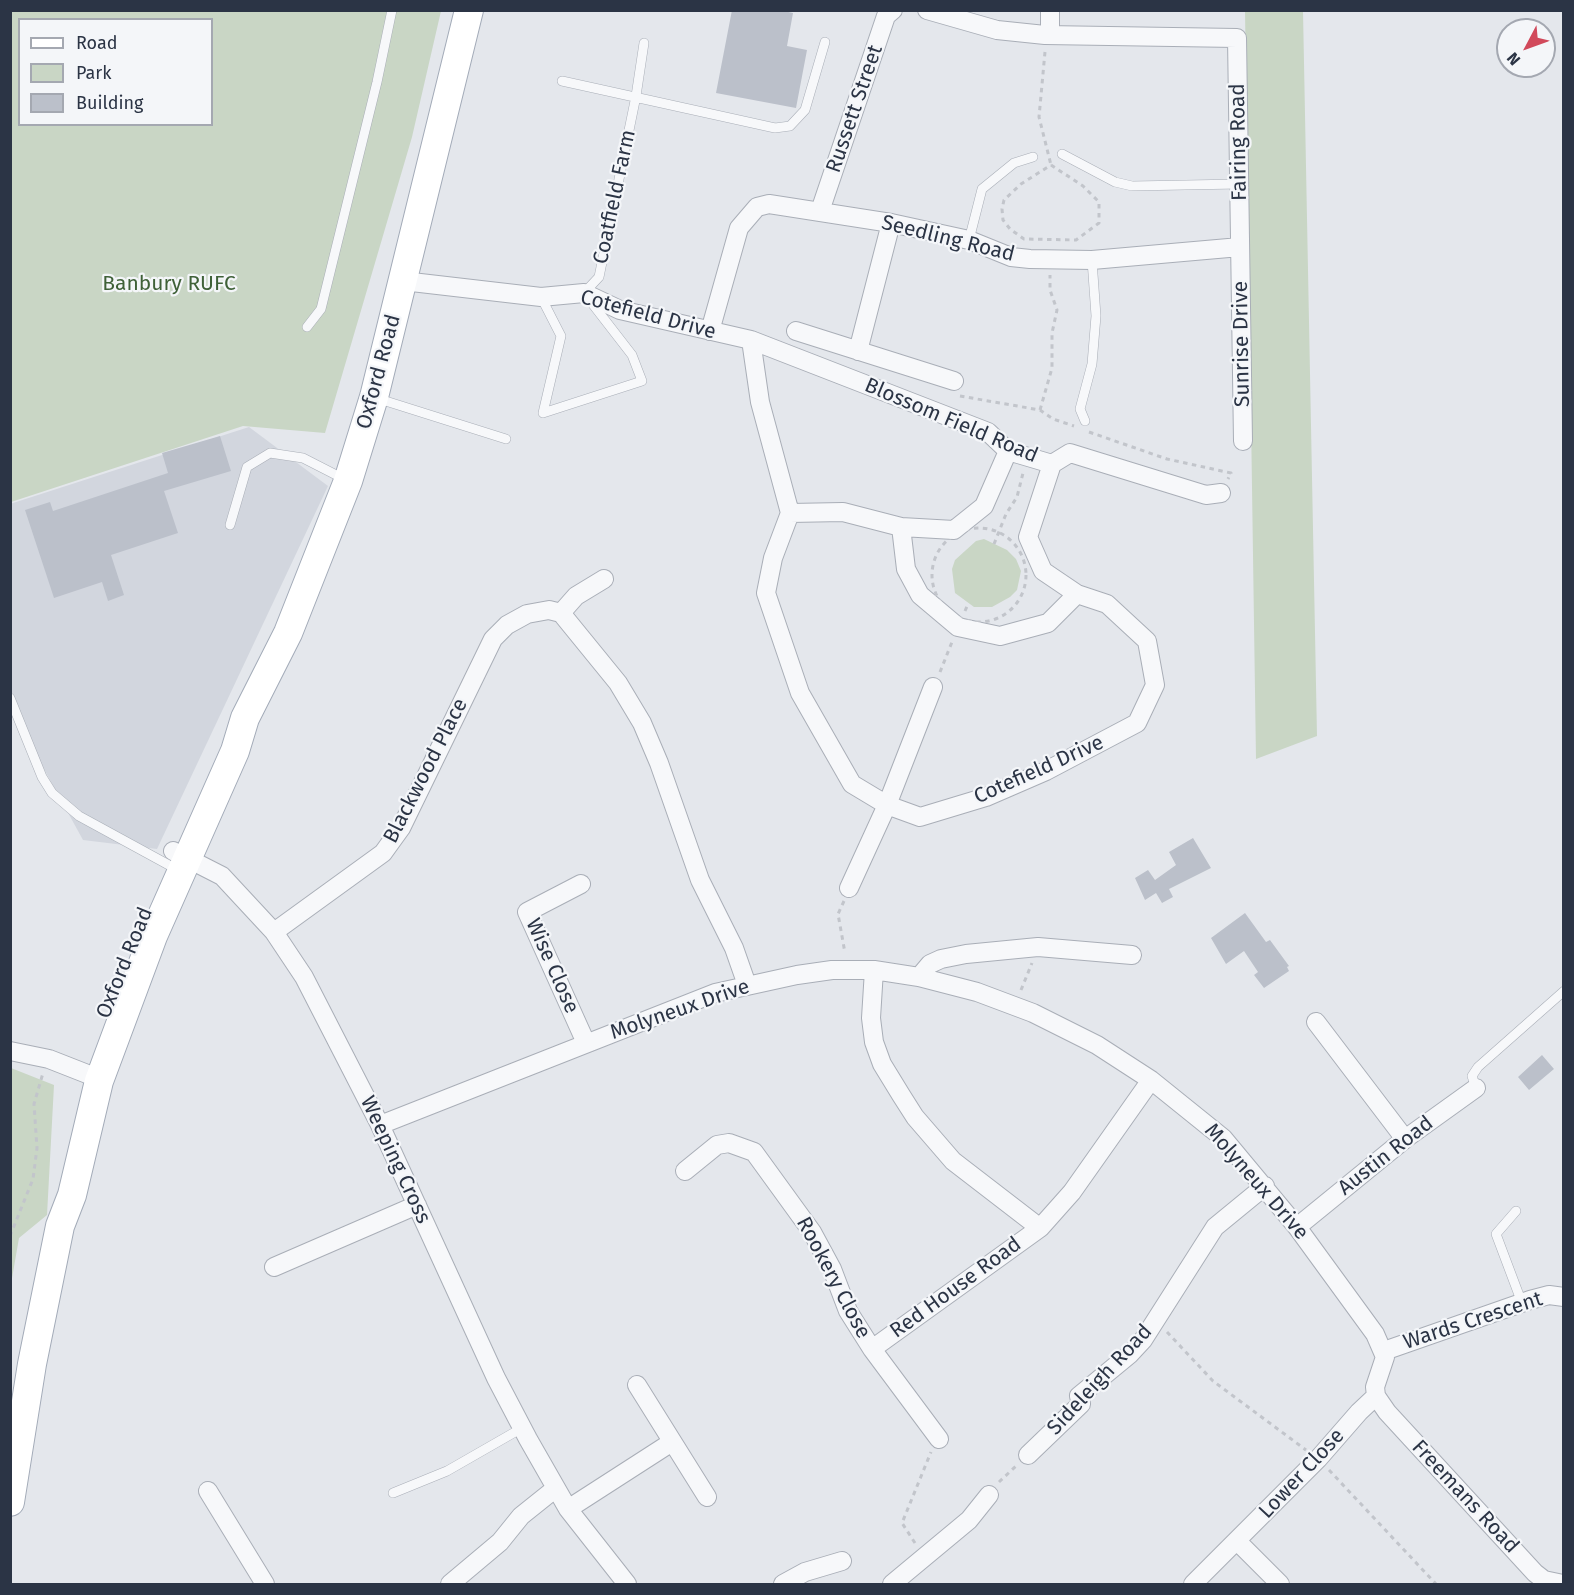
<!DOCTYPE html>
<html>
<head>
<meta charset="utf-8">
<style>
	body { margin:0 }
	#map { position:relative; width:1574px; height:1595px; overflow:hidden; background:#e4e7ec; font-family:"Fira Sans",sans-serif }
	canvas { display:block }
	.frame { position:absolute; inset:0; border:12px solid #2b3445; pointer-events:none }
	.legend { position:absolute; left:18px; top:18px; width:195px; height:108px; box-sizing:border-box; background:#f4f6f9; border:2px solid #a4a8b1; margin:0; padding:8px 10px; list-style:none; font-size:18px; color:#2b3445 }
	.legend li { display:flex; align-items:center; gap:12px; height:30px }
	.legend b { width:30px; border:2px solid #a4a8b1 }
	.north { position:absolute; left:1496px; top:18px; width:60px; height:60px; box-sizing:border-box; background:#f4f6f9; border:2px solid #a4a8b1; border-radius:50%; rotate:229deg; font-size:16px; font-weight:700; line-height:24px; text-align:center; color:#2b3445 }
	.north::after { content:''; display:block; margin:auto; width:21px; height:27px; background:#d1495b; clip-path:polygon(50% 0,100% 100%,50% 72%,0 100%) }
</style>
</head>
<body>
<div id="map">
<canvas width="1574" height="1595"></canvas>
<div class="frame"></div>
<ul class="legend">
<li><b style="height:8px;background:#fff"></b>Road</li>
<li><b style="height:16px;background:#c9d6c5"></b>Park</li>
<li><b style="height:16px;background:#bbc0ca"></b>Building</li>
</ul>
<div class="north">N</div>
</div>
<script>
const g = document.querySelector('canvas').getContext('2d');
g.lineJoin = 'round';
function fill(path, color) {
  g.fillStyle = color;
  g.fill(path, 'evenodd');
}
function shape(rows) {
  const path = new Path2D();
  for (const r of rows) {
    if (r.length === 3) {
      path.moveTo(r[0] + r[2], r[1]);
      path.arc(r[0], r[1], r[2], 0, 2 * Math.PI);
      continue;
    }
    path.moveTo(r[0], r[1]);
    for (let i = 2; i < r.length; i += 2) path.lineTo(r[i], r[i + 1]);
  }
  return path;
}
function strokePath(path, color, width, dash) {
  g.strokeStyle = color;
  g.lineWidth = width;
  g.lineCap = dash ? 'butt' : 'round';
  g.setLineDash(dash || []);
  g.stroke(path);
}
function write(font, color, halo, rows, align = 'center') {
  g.font = font + ' "Fira Sans",sans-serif';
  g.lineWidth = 4.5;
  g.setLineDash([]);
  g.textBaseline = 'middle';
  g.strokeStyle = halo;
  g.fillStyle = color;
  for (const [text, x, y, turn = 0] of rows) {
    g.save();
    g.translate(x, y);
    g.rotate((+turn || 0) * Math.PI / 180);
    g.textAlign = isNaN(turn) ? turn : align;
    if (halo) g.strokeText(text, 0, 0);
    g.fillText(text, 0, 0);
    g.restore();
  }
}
const built = shape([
	[249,427,328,486,157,849,83,840,11,709,10,504]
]);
const green = shape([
	[10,11,441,11,412,137,325,433,243,426,11,502],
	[20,20,212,20,212,124,20,124],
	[1245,11,1303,11,1317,736,1256,759],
	[984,539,1007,550,1016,559,1021,571,1017,590,1010,597,992,607,974,607,955,593,952,569,955,560,976,541],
	[11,1068,54,1085,47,1215,19,1238,11,1284]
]);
const building = shape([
	[732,10,779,10,793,13,787,46,807,50,796,108,716,93],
	[220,436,231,471,164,491,178,533,111,555,124,595,108,601,102,582,54,598,25,510,50,502,53,511,168,473,162,453],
	[1193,838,1211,868,1169,889,1173,897,1162,903,1156,893,1145,900,1135,878,1148,870,1155,880,1176,865,1169,852],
	[1245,913,1266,942,1270,940,1289,966,1287,967,1289,971,1264,988,1254,975,1258,972,1244,951,1226,964,1211,938],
	[1542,1055,1554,1069,1529,1090,1518,1077]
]);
const path = shape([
	[1045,52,1039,117,1051,165],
	[1051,165,1083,186,1099,202,1099,223,1076,240,1024,239,1010,229,1003,220,1002,209,1004,200,1021,184,1051,165],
	[960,396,1040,410,1053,419,1074,426],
	[1040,410,1052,368,1052,333,1057,310,1050,290,1050,275],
	[1089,432,1167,459,1231,473,1228,479],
	[979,575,47],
	[994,544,1006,514,1017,497,1023,473],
	[965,611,968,604],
	[940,672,952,642],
	[844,901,838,914,845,953],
	[1021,990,1032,963],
	[10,1236,33,1179,37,1148,34,1104,43,1073],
	[1167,1332,1213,1381,1306,1450],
	[1329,1470,1436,1584],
	[999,1482,1016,1466],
	[915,1543,902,1523,931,1452]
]);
const service = shape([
	[562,81,775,128,790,126,805,110,825,42],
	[1062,154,1115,182,1132,186,1239,184],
	[969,240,982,189,1014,163,1033,157],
	[541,297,561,336,543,413],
	[307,327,321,309,377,82,392,10],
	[376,398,506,439],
	[543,413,642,381,632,355,584,293,599,277,636,96,644,43],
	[1085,421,1080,409,1092,364,1096,316,1092,260],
	[230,525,247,467,270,453,303,458,346,480],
	[10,698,42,777,52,793,79,816,178,870],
	[1476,1088,1472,1076,1478,1067,1564,991],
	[1516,1211,1496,1234,1522,1303],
	[393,1493,447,1471,522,1428]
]);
const minor = shape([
	[927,10,997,30,1045,35,1237,38,1243,441],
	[1050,35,1050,10],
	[820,211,886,16,893,10],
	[403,281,541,297,584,293,620,310,751,340,760,402,790,513,773,558,766,593,800,693,852,784,887,805,920,817,986,797,1046,771,1137,723,1155,685,1147,641,1107,604,1077,594],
	[710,331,739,228,757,207,769,204,891,223,969,240,1011,257,1030,259,1092,260,1240,247],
	[796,331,954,381],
	[751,340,988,432,1008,451,1052,464,1070,453,1206,495,1221,493],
	[858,351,891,223],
	[1008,451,984,506,954,530,901,527,906,569,920,595,958,627,1000,636,1048,623,1077,594,1043,571,1028,537,1052,464],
	[790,513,843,512,901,527],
	[561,613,576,596,604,579],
	[173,851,222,876,274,932,304,977,380,1125,496,1378,528,1439,568,1509,627,1584],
	[581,884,527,912,586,1043],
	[849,888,887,805,933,687],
	[274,932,383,853,401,828,493,639,507,625,527,614,549,610,561,613,618,683,642,723,659,763,700,880,734,948,747,985],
	[874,970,871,1018,874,1042,882,1064,901,1095,915,1117,953,1161,1040,1228,1072,1192,1151,1080],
	[919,977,930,964,941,959,966,954,1038,947,1132,955],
	[1316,1022,1405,1139],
	[10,1051,49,1059,100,1079],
	[380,1125,715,993,797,975,832,970,874,970,919,977,977,992,1033,1013,1097,1045,1151,1080,1223,1138,1297,1227,1375,1334,1385,1357,1375,1387,1376,1396,1387,1412,1535,1573,1544,1580,1563,1584],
	[685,1171,717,1145,729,1143,754,1152,812,1232,832,1269,848,1311,872,1349,939,1439],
	[1297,1227,1405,1139,1476,1088],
	[274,1267,417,1205],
	[872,1349,1040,1228],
	[1384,1351,1530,1300,1549,1295,1564,1297],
	[637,1385,707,1497],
	[1028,1455,1081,1404,1079,1396,1130,1354,1143,1340,1215,1227,1265,1186],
	[208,1491,265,1584],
	[568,1509,672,1442],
	[1238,1542,1280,1584],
	[450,1584,500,1542,521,1516,556,1488],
	[783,1584,805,1572,842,1561],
	[892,1584,969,1520,989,1495],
	[1193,1584,1318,1459,1359,1412,1376,1396]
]);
const primary = shape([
	[10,1502,32,1364,60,1226,72,1195,99,1081,153,936,235,751,245,718,288,633,348,481,374,397,469,10]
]);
const streetNames = [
	["Russett Street",855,109,-71],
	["Fairing Road",1239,142,-91],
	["Coatfield Farm",615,197,-78],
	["Seedling Road",948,239,14],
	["Cotefield Drive",648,315,15],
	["Sunrise Drive",1242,344,-91],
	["Oxford Road",379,372,-75],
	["Blossom Field Road",951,421,23],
	["Cotefield Drive",1039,770,-24],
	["Blackwood Place",426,771,-63],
	["Oxford Road",125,963,-68],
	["Wise Close",552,966,66],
	["Molyneux Drive",680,1010,-19],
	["Austin Road",1386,1156,-38],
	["Weeping Cross",395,1160,65],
	["Molyneux Drive",1256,1182,49],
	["Rookery Close",833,1278,62],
	["Red House Road",956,1288,-36],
	["Wards Crescent",1473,1321,-18],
	["Sideleigh Road",1100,1380,-47],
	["Lower Close",1302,1474,-47],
	["Freemans Road",1465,1497,47]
];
const parkNames = [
	["Banbury RUFC",169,284]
];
fill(built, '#d2d6de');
fill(green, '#c9d6c5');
fill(building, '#bbc0ca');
strokePath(service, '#a9aeb7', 10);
strokePath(minor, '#a9aeb7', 20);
strokePath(primary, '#a3abb8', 30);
strokePath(path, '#c2c5cb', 3, [4.5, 4.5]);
strokePath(service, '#f7f8fa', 9);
strokePath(minor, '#f7f8fa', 18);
strokePath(primary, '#fff', 28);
write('21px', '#2b3445', '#f4f6f9', streetNames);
write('21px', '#3f6138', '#f4f6f9', parkNames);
</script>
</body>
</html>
